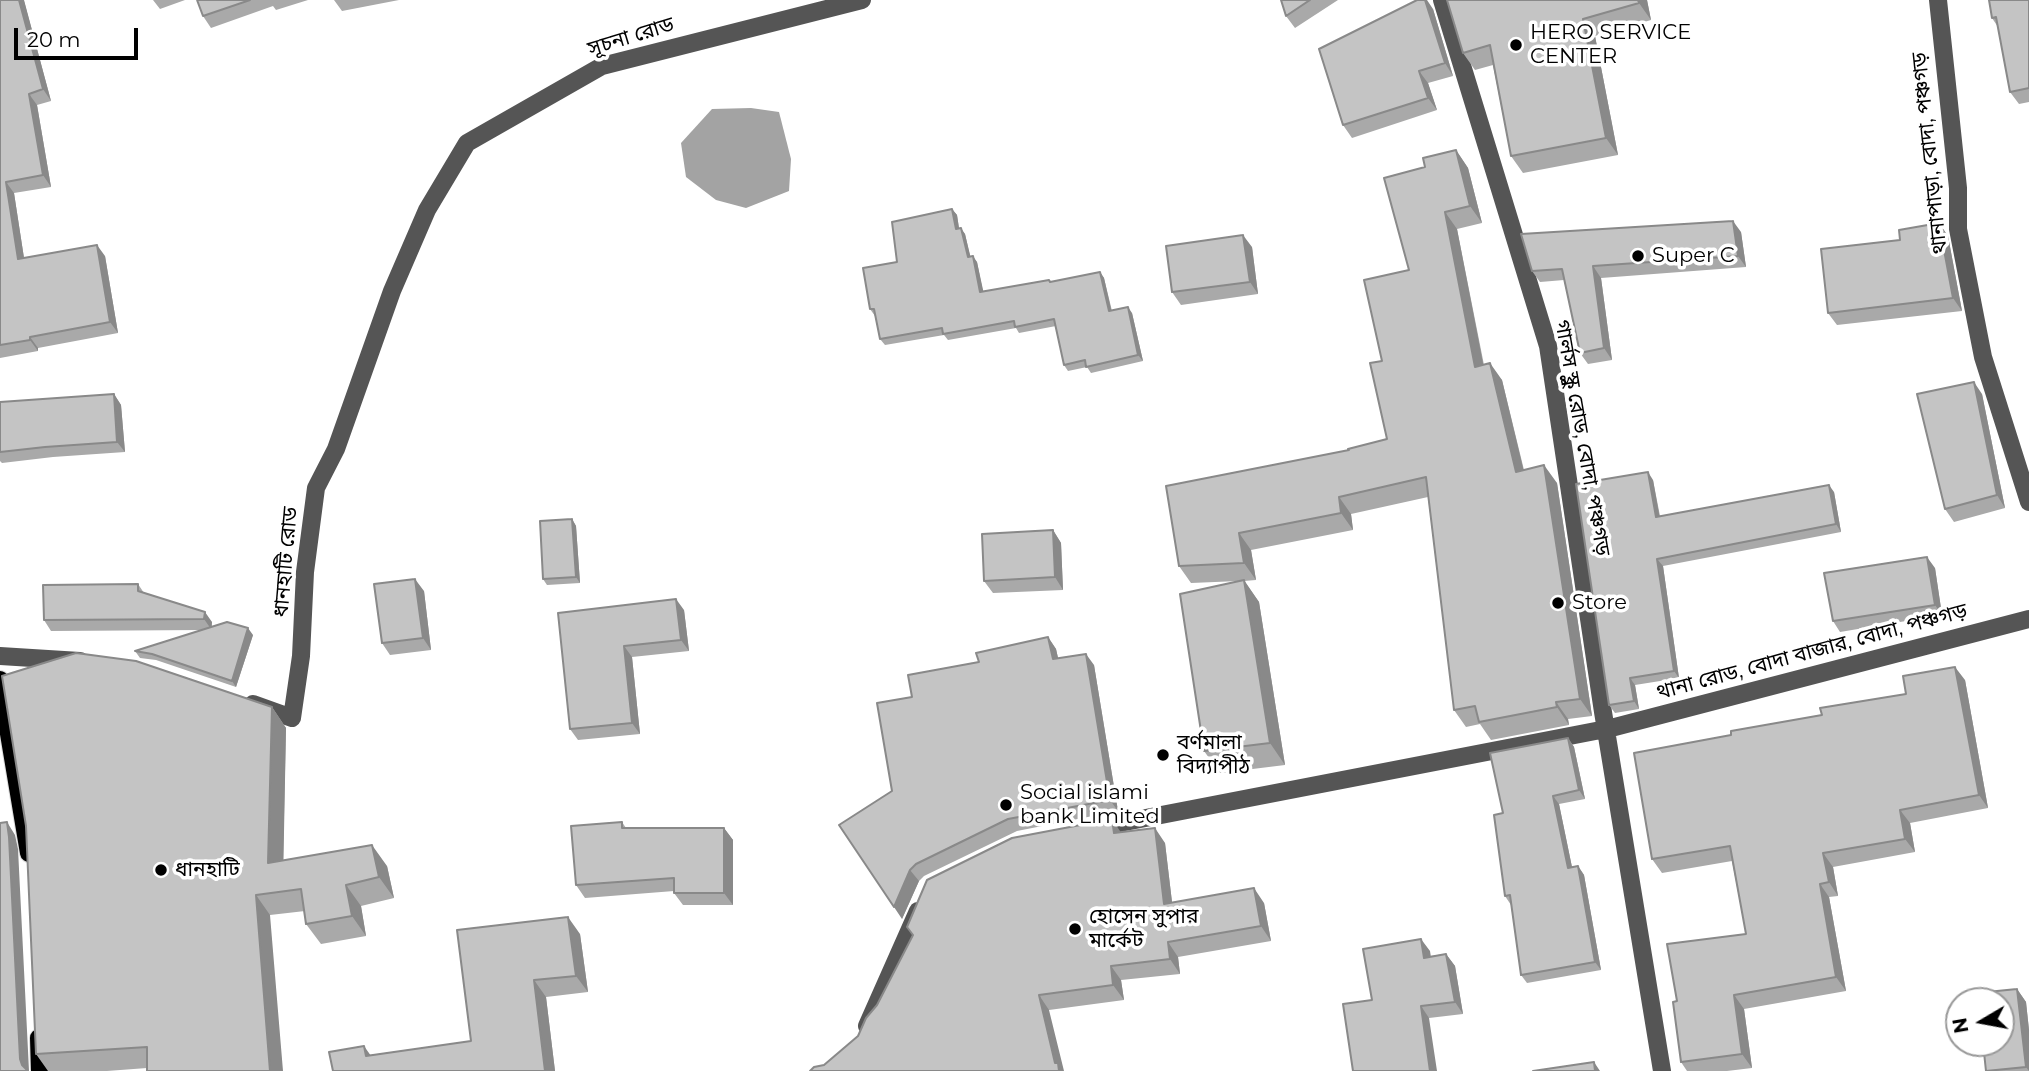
<!DOCTYPE html>
<html>
<head>
<meta charset="utf-8">
<style>
	body { margin:0 }
	#map { position:relative; width:2029px; height:1071px; overflow:hidden; background:#fff; font-family:Montserrat,sans-serif }
	canvas { display:block }
	.north { position:absolute; left:1945px; top:987px; width:70px; height:70px; box-sizing:border-box; background:#fff; border:2px solid #999; border-radius:50%; rotate:260deg; font-size:19px; font-weight:700; line-height:28px; text-align:center; color:#000 }
	.north::after { content:''; display:block; margin:auto; width:24px; height:32px; background:#000; clip-path:polygon(50% 0,100% 100%,50% 72%,0 100%) }
	.scale { position:absolute; left:14px; top:28px; width:124px; height:32px; box-sizing:border-box; border:4px solid #000; border-top:0; padding-left:9px; font-size:21px; line-height:24px; white-space:nowrap; color:#000; -webkit-text-stroke:5px #fff; paint-order:stroke }
</style>
</head>
<body>
<div id="map">
<canvas width="2029" height="1071"></canvas>
<div class="north">N</div>
<div class="scale">20 m</div>
</div>
<script>
const g = document.querySelector('canvas').getContext('2d');
g.lineJoin = 'round';
function fill(path, color) {
  g.fillStyle = color;
  g.fill(path, 'evenodd');
}
function shape(rows) {
  const path = new Path2D();
  for (const r of rows) {
    path.moveTo(r[0], r[1]);
    for (let i = 2; i < r.length; i += 2) path.lineTo(r[i], r[i + 1]);
  }
  return path;
}
function strokePath(path, color, width, dash) {
  g.strokeStyle = color;
  g.lineWidth = width;
  g.lineCap = dash ? 'butt' : 'round';
  g.setLineDash(dash || []);
  g.stroke(path);
}
function write(font, color, halo, rows, align = 'center') {
  g.font = font + ' Montserrat,"Noto Sans Bengali",sans-serif';
  g.lineWidth = 7;
  g.setLineDash([]);
  g.textBaseline = 'middle';
  g.strokeStyle = halo;
  g.fillStyle = color;
  for (const [text, x, y, turn = 0] of rows) {
    g.save();
    g.translate(x, y);
    g.rotate((+turn || 0) * Math.PI / 180);
    g.textAlign = isNaN(turn) ? turn : align;
    if (halo) g.strokeText(text, 0, 0);
    g.fillText(text, 0, 0);
    g.restore();
  }
}
const water = shape([
	[751,108,779,112,791,159,789,191,746,208,716,200,686,177,681,143,712,109]
]);
const minor = shape([
	[1442,0,1548,346,1603,712,1662,1071],
	[1938,0,1958,188,1958,229,1983,357,2029,502],
	[0,656,80,661],
	[253,704,292,718,301,656,305,572,316,488,336,449,392,291,427,210,467,143,602,66,862,0],
	[1094,828,1611,728,2029,619],
	[867,1026,918,911]
]);
const major = shape([
	[0,680,29,853],
	[39,1038,40,1071]
]);
const wall = shape([
	[0,0,24,1,51,101,37,105,51,187,14,193,24,258,105,256,118,333,38,348,38,351,0,358],
	[153,0,185,0,160,9],
	[197,0,308,0,276,10,273,6,211,28,203,16],
	[334,0,399,0,342,11],
	[1281,0,1338,0,1295,28,1286,16],
	[1647,0,1651,20,1595,36,1618,155,1523,173,1511,156,1493,65,1475,70,1463,53],
	[2029,0,2029,102,2019,104,2010,92,1998,27,1992,18],
	[1433,9,1453,76,1428,83,1437,110,1352,138,1343,125],
	[1456,150,1468,168,1482,223,1457,229,1484,365,1502,380,1524,470,1557,483,1592,716,1568,719,1569,725,1491,740,1480,724,1466,727,1454,710,1428,497,1351,514,1353,530,1251,550,1256,580,1244,581,1259,602,1285,765,1220,773,1204,751,1239,581,1191,583,1179,566,1349,450,1387,439,1382,361,1409,270,1425,167],
	[952,209,957,215,959,228,965,234,970,256,977,262,983,292,1049,280,1051,282,1100,272,1104,278,1112,311,1132,313,1143,361,1091,373,1087,367,1068,371,1064,365,1056,326,1019,333,1016,328,948,340,944,335,885,345,880,339,875,316,870,309,897,262],
	[1939,223,1948,236,1962,311,1837,325,1828,313,1900,240],
	[1741,232,1746,267,1601,278,1612,360,1588,364,1580,353,1564,280,1540,282,1532,271],
	[1252,247,1258,294,1181,305,1172,292],
	[114,394,121,405,125,452,53,457,2,463,0,461,0,402],
	[1982,394,2005,508,1954,522,1945,509],
	[1653,480,1660,516,1834,492,1841,532,1663,566,1679,678,1635,685,1639,709,1615,713,1609,705],
	[572,519,576,526,580,583,547,585,543,579],
	[1053,530,1061,543,1063,590,993,593,984,581],
	[1935,568,1942,615,1840,632,1833,621],
	[138,584,144,593,212,622,212,627,253,635,236,687,156,660,140,658,135,651,203,630,51,631,44,620],
	[424,591,431,650,390,655,382,643],
	[684,610,689,651,632,657,640,734,578,740,570,729,558,613],
	[1048,637,1056,649,1058,658,1094,665,1118,811,1017,831,924,876,919,881,902,919,892,791,979,662],
	[1965,680,1988,808,1910,823,1915,852,1833,867,1838,896,1829,897,1846,991,1744,1009,1752,1068,1727,1071,1687,1071,1681,1062,1677,1001,1746,934,1732,861,1662,873,1652,859,1731,735,1822,715,1906,694],
	[272,707,286,728,283,861,387,866,394,898,361,906,366,936,321,944,306,924,305,911,270,915,147,1068,107,1071,48,1071,36,1054],
	[1568,738,1574,747,1585,799,1559,804,1572,867,1578,866,1584,875,1601,970,1527,983,1521,975,1511,905,1505,896,1503,813],
	[622,822,626,828,724,828,733,840,733,905,683,905,674,893,674,891,585,898,576,885],
	[1121,832,1165,843,1172,902,1264,903,1271,941,1178,957,1180,974,1121,980,1124,1000,1049,1010,824,1065,858,1036,877,1005],
	[580,934,588,992,546,997,555,1071,333,1071,370,1055,471,1041],
	[1430,951,1430,956,1446,954,1455,966,1463,1014,1429,1018,1372,1000],
	[2017,989,2026,1002,2029,1030,2029,1071,1986,1071]
]);
const shadedWall = shape([
	[19,0,24,0,51,101,43,89],
	[1425,0,1427,0,1433,9,1453,76,1445,63],
	[1638,0,1647,0,1651,20,1639,3],
	[1583,19,1595,36,1618,155,1606,138],
	[1419,71,1428,83,1437,110,1428,98],
	[29,94,37,105,51,187,43,175],
	[1456,150,1468,168,1482,223,1470,206],
	[6,182,14,193,26,271,18,259],
	[952,209,957,215,960,235,956,229],
	[1445,212,1457,229,1487,384,1475,367],
	[1733,221,1741,232,1746,267,1738,256],
	[1939,223,1948,236,1962,311,1953,298],
	[961,228,965,234,972,263,968,257],
	[1243,235,1252,247,1258,294,1250,282],
	[97,245,105,256,118,333,110,322],
	[973,256,977,262,985,299,980,292],
	[1593,266,1601,278,1612,360,1604,348],
	[1100,272,1104,278,1113,318,1109,311],
	[1128,307,1132,313,1143,361,1138,355],
	[30,337,38,348,38,351,30,340],
	[1490,363,1502,380,1528,489,1516,472],
	[1974,382,1982,394,2005,508,1997,495],
	[114,394,121,405,125,452,117,442],
	[1544,465,1557,483,1592,716,1580,699],
	[1648,472,1653,480,1661,525,1656,517],
	[1829,485,1834,492,1841,532,1836,524],
	[1339,497,1351,514,1353,530,1341,513],
	[572,519,576,526,580,583,576,577],
	[1053,530,1061,543,1063,590,1055,577],
	[1239,533,1251,550,1256,580,1244,563],
	[1927,557,1935,568,1942,615,1935,605],
	[1657,559,1663,566,1679,678,1674,671],
	[415,579,424,591,431,650,423,638],
	[1244,580,1259,602,1285,765,1270,743],
	[676,599,684,610,689,651,681,640],
	[205,612,212,622,211,629,204,619],
	[248,628,253,635,236,687,232,681],
	[1048,637,1056,649,1061,671,1053,659],
	[624,646,632,657,640,734,632,723],
	[1086,654,1094,665,1118,811,1110,800],
	[1955,667,1965,680,1988,808,1979,795],
	[1630,678,1635,685,1639,709,1634,701],
	[1556,702,1568,719,1569,725,1557,707],
	[272,707,286,728,283,884,268,863],
	[1568,738,1574,747,1585,799,1579,790],
	[1553,796,1559,804,1574,877,1568,868],
	[1900,810,1910,823,1915,852,1905,839],
	[1112,819,1122,834,1114,833],
	[7,822,15,835,18,849,29,1071,26,1071,22,1065,20,1059],
	[724,828,733,840,733,905,724,893],
	[1155,828,1165,843,1174,919,1164,904],
	[372,845,387,866,394,898,379,877],
	[1823,853,1833,867,1838,896,1829,882],
	[1578,866,1584,875,1601,970,1595,962],
	[910,870,919,881,902,919,894,907],
	[1820,884,1829,897,1846,991,1836,977],
	[346,885,361,906,366,936,352,916],
	[1254,888,1264,903,1271,941,1261,926],
	[256,895,270,915,283,1071,270,1071],
	[568,917,580,934,588,992,576,976],
	[1421,939,1430,951,1433,970,1424,958],
	[1168,942,1178,957,1180,974,1170,959],
	[1446,954,1455,966,1463,1014,1455,1002],
	[1111,966,1121,980,1124,1000,1113,985],
	[534,980,546,997,555,1071,545,1071],
	[2017,989,2026,1002,2029,1030,2029,1071,2026,1067],
	[1039,995,1049,1010,1064,1071,1059,1071,1055,1063],
	[1734,995,1744,1009,1752,1068,1742,1054],
	[1421,1006,1429,1018,1437,1071,1430,1071],
	[364,1046,376,1063,366,1056],
	[1594,1062,1600,1071,1595,1071]
]);
const building = shape([
	[0,0,19,0,43,89,29,94,43,175,6,182,18,259,97,245,110,322,30,337,30,340,0,345,0,0],
	[197,0,250,0,203,16,197,0],
	[1281,0,1310,0,1286,16,1281,0],
	[1417,0,1425,0,1445,63,1419,71,1428,98,1343,125,1319,49,1417,0],
	[1447,0,1638,0,1639,3,1583,19,1606,138,1511,156,1490,45,1463,53,1447,0],
	[1989,0,2029,0,2029,88,2010,92,1996,17,1992,18,1989,0],
	[1456,150,1470,206,1445,212,1475,367,1490,363,1516,472,1544,465,1580,699,1556,702,1557,707,1479,722,1475,706,1454,710,1426,477,1339,497,1341,513,1239,533,1244,563,1179,566,1166,486,1349,450,1348,449,1387,439,1370,363,1382,361,1364,280,1409,270,1384,178,1425,167,1423,158,1456,150],
	[952,209,956,229,961,228,968,257,973,256,980,292,1049,280,1050,282,1100,272,1109,311,1128,307,1138,355,1086,367,1085,360,1064,365,1054,319,1015,327,1014,321,943,334,942,328,880,339,874,309,870,309,863,268,897,262,892,222,952,209],
	[1733,221,1738,256,1593,266,1604,348,1580,353,1562,269,1532,271,1521,234,1733,221],
	[1939,223,1953,298,1828,313,1821,249,1900,240,1899,230,1939,223],
	[1243,235,1250,282,1172,292,1166,246,1243,235],
	[1974,382,1997,495,1945,509,1917,394,1974,382],
	[114,394,117,442,45,447,0,452,0,402,114,394],
	[1648,472,1656,517,1829,485,1836,524,1657,559,1674,671,1630,678,1634,701,1609,705,1576,484,1648,472],
	[572,519,576,577,543,579,540,521,572,519],
	[1053,530,1055,577,984,581,982,534,1053,530],
	[1927,557,1935,605,1833,621,1824,573,1927,557],
	[415,579,423,638,382,643,374,584,415,579],
	[1244,580,1270,743,1204,751,1180,594,1244,580],
	[138,584,138,591,205,612,204,619,44,620,43,585,138,584],
	[676,599,681,640,624,646,632,723,570,729,558,613,676,599],
	[227,622,248,628,232,681,152,654,135,651,227,622],
	[1048,637,1053,659,1086,654,1110,800,1008,819,916,864,910,870,894,907,839,825,892,791,877,703,912,697,908,675,979,662,976,653,1048,637],
	[76,653,136,661,272,707,268,863,372,845,379,877,346,885,352,916,306,924,301,889,256,895,270,1071,147,1071,147,1047,36,1054,26,826,2,676,76,653],
	[1955,667,1979,795,1900,810,1905,839,1823,853,1829,882,1820,884,1836,977,1734,995,1742,1054,1681,1062,1673,1002,1677,1001,1667,944,1746,934,1730,846,1652,859,1634,753,1731,735,1731,731,1822,715,1820,708,1906,694,1903,676,1955,667],
	[1568,738,1579,790,1553,796,1568,868,1578,866,1595,962,1521,975,1510,895,1505,896,1494,815,1503,813,1490,753,1568,738],
	[1112,819,1114,833,1155,828,1164,904,1254,888,1261,926,1168,942,1170,959,1111,966,1113,985,1039,995,1055,1063,1058,1063,1059,1071,810,1071,814,1067,824,1065,858,1036,866,1018,877,1005,913,935,907,927,927,880,1012,838,1112,819],
	[7,822,9,837,20,1059,22,1065,26,1069,27,1071,0,1071,0,823,7,822],
	[622,822,622,828,724,828,724,893,674,893,674,878,576,885,571,826,622,822],
	[568,917,576,976,534,980,545,1071,333,1071,329,1052,364,1046,366,1056,471,1041,457,930,568,917],
	[1421,939,1424,958,1446,954,1455,1002,1421,1006,1430,1071,1353,1071,1343,1004,1372,1000,1363,949,1421,939],
	[2017,989,2026,1067,1986,1071,1983,1043,2001,1043,2001,1001,1978,1001,1977,993,2017,989],
	[1594,1062,1595,1071,1533,1071,1594,1062]
]);
const markers = [
	[1516,45,7,"#000"],
	[1638,256,7,"#000"],
	[1558,603,7,"#000"],
	[1163,755,7,"#000"],
	[1006,805,7,"#000"],
	[161,870,7,"#000"],
	[1075,929,7,"#000"]
];
const poiNames = [
	["HERO SERVICE",1530,33],
	["CENTER",1530,57],
	["Super C",1652,256],
	["Store",1572,603],
	["বর্ণমালা",1177,743],
	["বিদ্যাপীঠ",1177,767],
	["Social islami",1020,793],
	["bank Limited",1020,817],
	["ধানহাটি",175,870],
	["হোসেন সুপার",1089,917],
	["মার্কেট",1089,941]
];
const streetNames = [
	["সূচনা রোড",631,37,-17],
	["থানাপাড়া, বোদা, পঞ্চগড়",1930,153,-96],
	["গার্লস স্কুল রোড, বোদা, পঞ্চগড়",1582,438,80],
	["ধানহাটি রোড",286,562,-85],
	["থানা রোড, বোদা বাজার, বোদা, পঞ্চগড়",1812,652,-15]
];
fill(water, '#a3a3a3');
strokePath(major, '#dbdbdb', 20);
strokePath(minor, '#555', 18);
strokePath(major, '#000', 18);
fill(wall, '#a9a9a9');
fill(shadedWall, '#898989');
fill(building, '#c4c4c4');
strokePath(building, '#898989', 2);
for (const [x, y, r, color] of markers) {
  const dot = new Path2D();
  dot.arc(x, y, r, 0, 2 * Math.PI);
  g.fillStyle = color;
  g.fill(dot);
  strokePath(dot, '#fff', 2.5);
}
write('21px', '#000', '#fff', poiNames, 'left');
write('21px', '#000', '#fff', streetNames);
</script>
</body>
</html>
